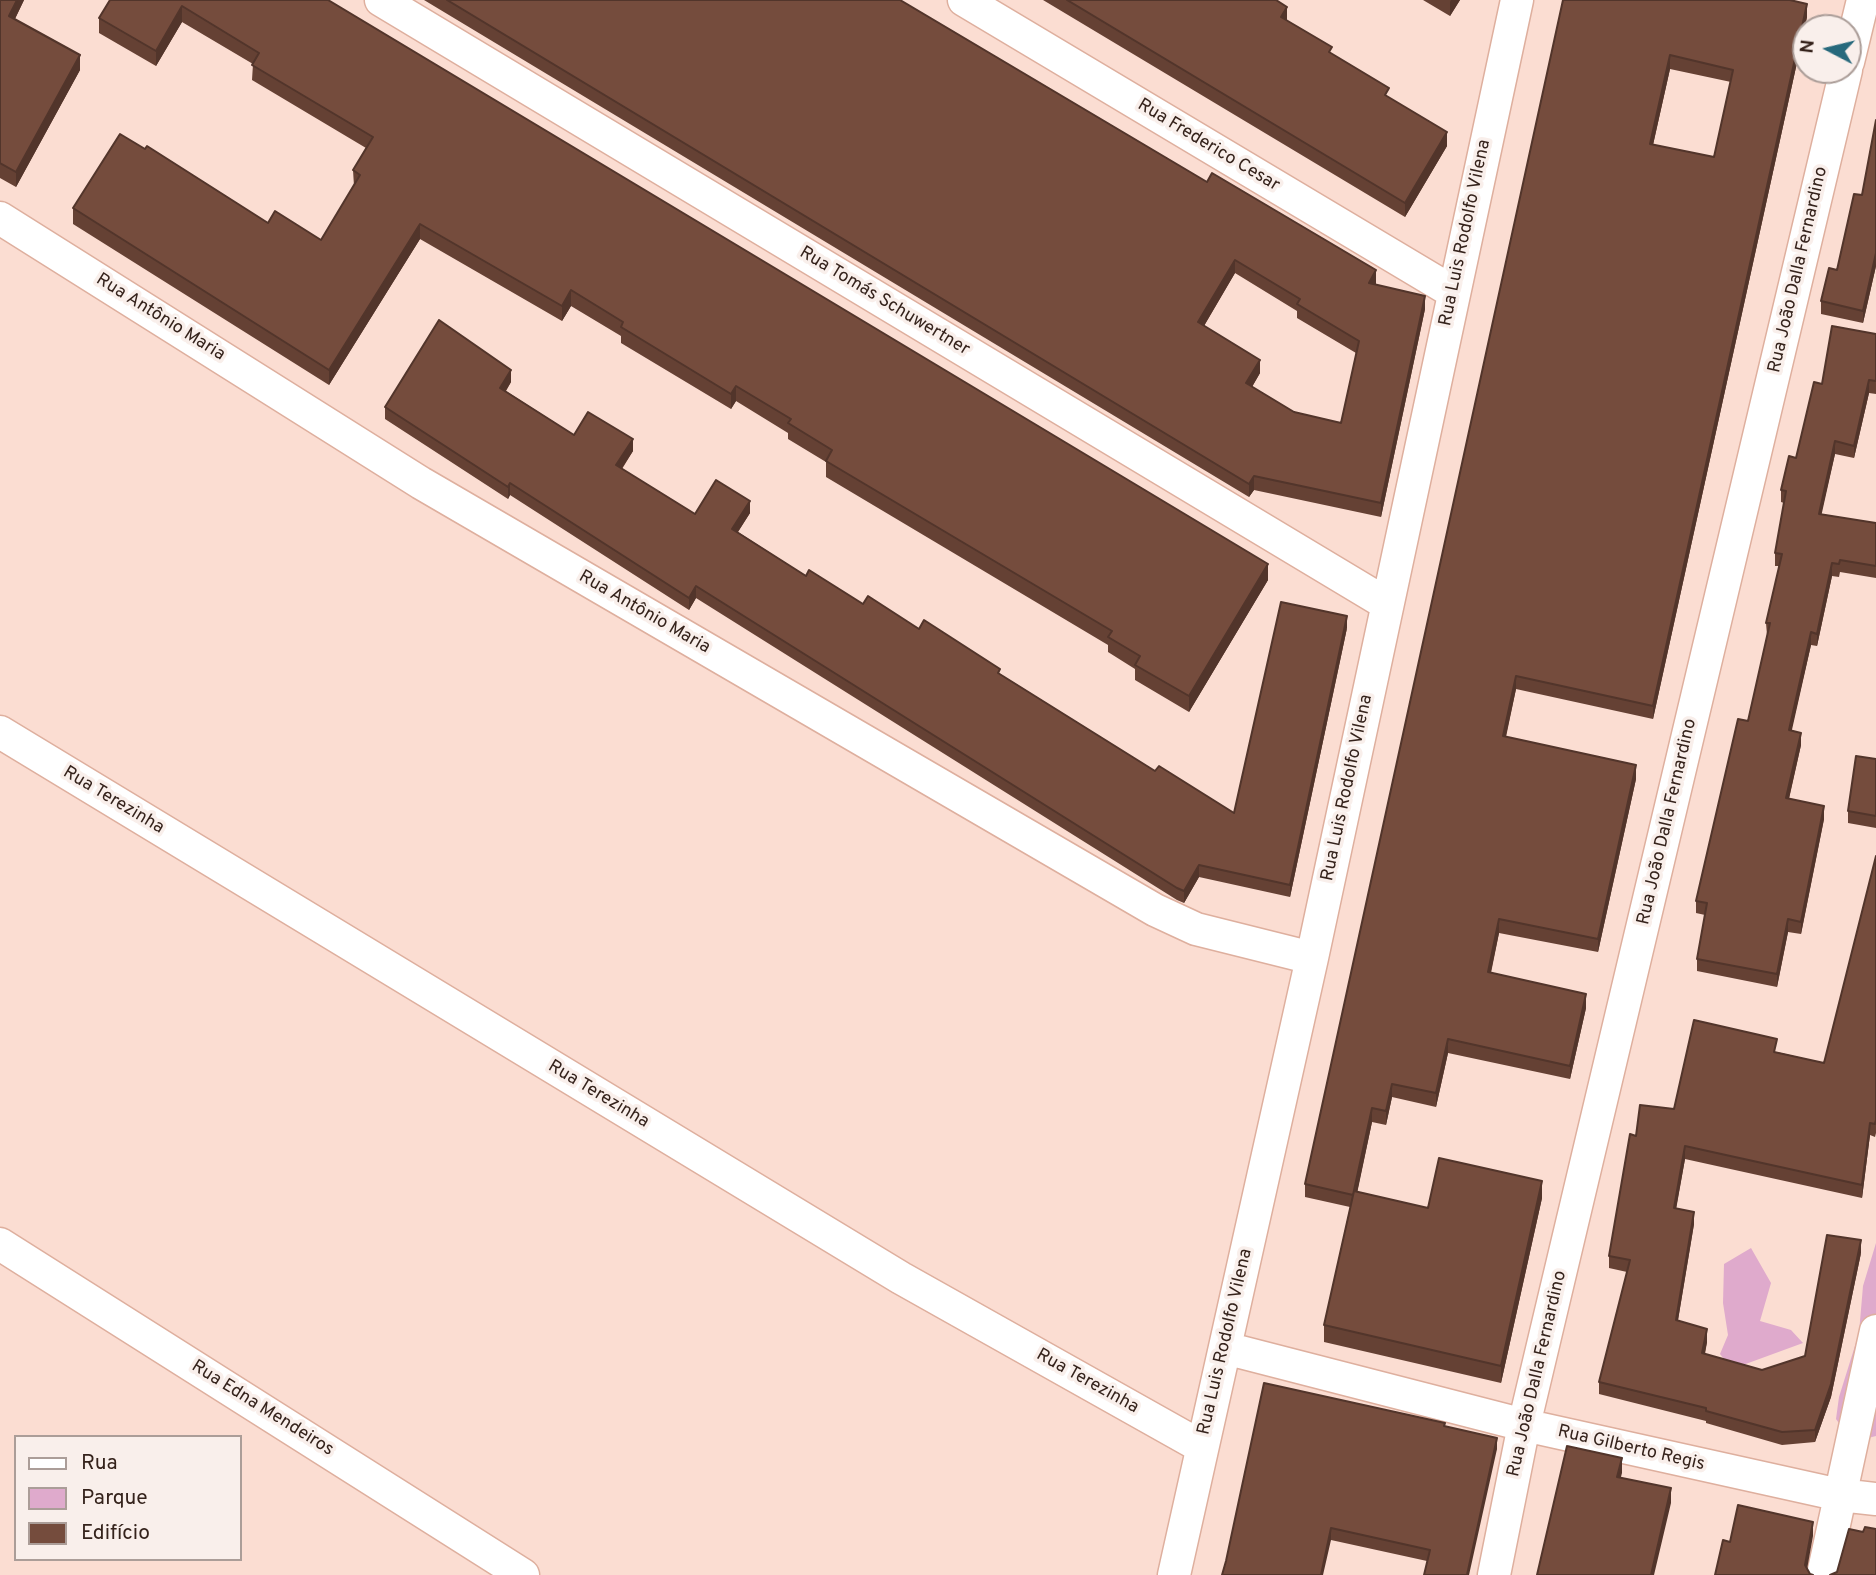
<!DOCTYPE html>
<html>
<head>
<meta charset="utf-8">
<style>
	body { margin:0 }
	#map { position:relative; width:1876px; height:1575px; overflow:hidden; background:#fbddd2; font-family:Overpass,sans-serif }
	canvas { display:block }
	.legend { position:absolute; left:14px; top:1435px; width:228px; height:126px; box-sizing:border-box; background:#f9efeb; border:2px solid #ab9d98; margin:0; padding:9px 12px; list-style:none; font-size:21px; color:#35231c }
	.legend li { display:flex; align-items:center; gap:14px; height:35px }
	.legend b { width:35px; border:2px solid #ab9d98 }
	.north { position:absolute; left:1792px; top:14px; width:70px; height:70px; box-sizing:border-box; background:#f9efeb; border:2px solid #ab9d98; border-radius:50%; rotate:277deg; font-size:19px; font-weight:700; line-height:28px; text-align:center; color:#35231c }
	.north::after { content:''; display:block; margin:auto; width:24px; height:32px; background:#27697c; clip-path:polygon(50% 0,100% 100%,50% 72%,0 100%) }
</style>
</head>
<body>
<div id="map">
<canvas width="1876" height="1575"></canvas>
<ul class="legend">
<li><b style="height:9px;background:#fff"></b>Rua</li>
<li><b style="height:19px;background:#dfaacc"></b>Parque</li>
<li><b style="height:19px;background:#754c3d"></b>Edifício</li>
</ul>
<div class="north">N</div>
</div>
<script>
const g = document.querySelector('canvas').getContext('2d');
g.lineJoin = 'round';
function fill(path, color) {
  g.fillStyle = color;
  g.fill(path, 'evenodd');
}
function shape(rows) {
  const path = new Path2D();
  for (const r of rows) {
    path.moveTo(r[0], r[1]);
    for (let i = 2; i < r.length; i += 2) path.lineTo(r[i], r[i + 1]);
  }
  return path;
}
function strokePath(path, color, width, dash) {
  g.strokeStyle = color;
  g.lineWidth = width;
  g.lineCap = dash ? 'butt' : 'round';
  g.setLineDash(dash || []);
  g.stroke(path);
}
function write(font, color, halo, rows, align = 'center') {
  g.font = font + ' Overpass,sans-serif';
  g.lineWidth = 7;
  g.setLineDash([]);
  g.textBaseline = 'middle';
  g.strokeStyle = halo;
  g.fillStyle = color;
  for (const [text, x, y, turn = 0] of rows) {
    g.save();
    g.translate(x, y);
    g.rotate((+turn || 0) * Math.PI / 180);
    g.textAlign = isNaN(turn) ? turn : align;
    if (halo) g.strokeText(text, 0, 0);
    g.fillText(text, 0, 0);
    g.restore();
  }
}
const green = shape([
	[1876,1243,1876,1436,1868,1438,1843,1429,1836,1419,1839,1397,1859,1333,1863,1286],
	[1751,1248,1771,1283,1760,1321,1791,1330,1803,1343,1732,1369,1720,1354,1728,1335,1723,1303,1724,1264]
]);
const minor = shape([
	[381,0,1387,604],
	[964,0,1453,292],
	[1848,62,1863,0],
	[0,218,421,483,1155,910,1196,929,1312,958],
	[0,732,901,1278,1202,1447],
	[0,1244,523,1575],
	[1225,1348,1524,1425,1840,1495,1876,1499],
	[1174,1575,1312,958,1517,0],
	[1494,1575,1524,1425,1846,70],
	[1823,1575,1876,1331]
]);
const wall = shape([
	[0,0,24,0,15,19,80,70,16,187,0,178],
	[110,0,328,0,1268,580,1189,712,1135,680,1135,669,1108,652,1108,645,826,477,826,462,788,439,788,433,736,401,731,409,621,343,621,336,571,306,562,321,420,239,329,385,73,224,73,208,145,149,268,223,321,240,354,186,353,170,366,148,252,80,253,64,182,22,156,66,99,33,99,18],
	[424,0,900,0,1376,284,1376,285,1425,309,1381,517,1254,490,1249,497],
	[1235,273,1297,311,1297,318,1356,353,1341,423,1294,412,1252,387,1260,373,1204,326],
	[1043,0,1276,0,1287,20,1389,98,1447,146,1405,217],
	[1423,0,1460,0,1450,16],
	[1563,0,1807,17,1653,719,1516,689,1506,737,1636,779,1598,952,1499,933,1491,973,1586,1008,1570,1079,1448,1053,1436,1107,1392,1097,1386,1125,1372,1122,1357,1192,1428,1208,1542,1198,1501,1383,1324,1342,1324,1325,1350,1207,1305,1197,1305,1184],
	[1670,69,1731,82,1714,157,1653,145],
	[1876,120,1876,266,1863,323,1821,314,1821,301,1837,270,1862,195],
	[1876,334,1876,394,1869,393,1854,458,1835,454,1821,514,1876,523,1876,578,1840,572,1839,577,1832,576,1817,646,1811,645,1791,731,1801,745,1789,799,1824,819,1801,934,1788,932,1777,987,1697,971,1697,959,1705,915,1696,913,1696,901,1748,721,1767,635,1766,623,1779,566,1775,566,1775,553,1784,503,1781,502,1781,490,1796,458,1822,384],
	[511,382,506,391,574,435,633,451,622,469,695,514,750,513,738,532,806,576,863,604,919,629,1000,674,1155,771,1234,813,1347,628,1290,897,1199,877,1184,903,1177,900,696,598,689,610,510,495,508,499,385,419,385,407],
	[1876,759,1876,828,1848,823,1848,811],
	[1876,856,1876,1133,1875,1137,1870,1135,1862,1198,1685,1159,1676,1208,1694,1224,1678,1320,1707,1342,1705,1354,1762,1370,1805,1356,1861,1253,1831,1397,1815,1442,1782,1445,1706,1423,1706,1421,1599,1394,1599,1382,1627,1272,1609,1268,1609,1256,1636,1136,1674,1109,1777,1052,1824,1063],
	[1497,1449,1427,1561,1331,1540,1222,1575]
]);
const shadedWall = shape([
	[17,0,24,0,9,31,9,16],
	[1451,0,1460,0,1450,16,1450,2],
	[1807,4,1807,17,1653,719,1653,706],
	[182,6,182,22,156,66,156,51],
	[1287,7,1287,21,1281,17],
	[80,55,80,70,16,187,16,172],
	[1670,55,1670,69,1650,158,1650,144],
	[1447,132,1447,146,1405,217,1405,203],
	[420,224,420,239,329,385,329,370],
	[1876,253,1876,266,1863,323,1863,311],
	[1235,260,1235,273,1198,336,1198,322],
	[1376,270,1376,284,1369,297,1369,283],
	[571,290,571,306,562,321,562,306],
	[1425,296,1425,309,1381,517,1381,503],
	[1260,360,1260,373,1246,397,1246,383],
	[511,370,511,382,500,400,500,388],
	[1869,380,1869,393,1854,458,1854,446],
	[736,386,736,401,731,409,731,394],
	[633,439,633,451,616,477,616,465],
	[1835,441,1835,454,1819,526,1819,514],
	[1254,476,1254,490,1249,497,1249,484],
	[510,483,510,495,508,499,508,487],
	[750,501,750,513,732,541,732,529],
	[1832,563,1832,576,1817,646,1817,634],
	[1268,564,1268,580,1189,712,1189,696],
	[696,586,696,598,689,610,689,598],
	[1347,616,1347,628,1290,897,1290,885],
	[1811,632,1811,645,1789,743,1789,730],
	[1516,676,1516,689,1503,749,1503,736],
	[1801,733,1801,745,1786,811,1786,798],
	[1636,765,1636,779,1598,952,1598,939],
	[1824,806,1824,819,1801,934,1801,922],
	[1199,865,1199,877,1184,903,1184,891],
	[1499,919,1499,933,1488,985,1488,972],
	[1788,919,1788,932,1777,987,1777,974],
	[1586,994,1586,1008,1570,1079,1570,1066],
	[1448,1039,1448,1053,1436,1107,1436,1093],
	[1392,1084,1392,1097,1386,1125,1386,1111],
	[1372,1108,1372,1122,1354,1208,1354,1195],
	[1870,1123,1870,1135,1862,1198,1862,1185],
	[1685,1146,1685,1159,1674,1221,1674,1208],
	[1542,1181,1542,1198,1501,1383,1501,1366],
	[1694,1212,1694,1224,1676,1332,1676,1320],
	[1861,1240,1861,1253,1831,1397,1815,1442,1815,1430],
	[1707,1329,1707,1342,1702,1366,1702,1353],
	[1497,1438,1497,1449,1469,1575,1467,1575],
	[1622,1458,1622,1473,1617,1492,1617,1477],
	[1671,1488,1671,1503,1654,1575,1651,1575],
	[1813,1522,1813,1536,1806,1575,1805,1565],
	[1331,1528,1331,1540,1323,1575,1321,1575]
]);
const building = shape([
	[0,0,17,0,9,16,80,55,16,172,0,163,0,0],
	[110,0,328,0,1268,564,1189,696,1135,665,1140,656,1108,637,1112,631,826,461,832,450,788,423,791,419,736,386,731,394,621,327,623,322,571,290,562,306,420,224,329,370,73,208,120,134,145,149,147,146,268,223,275,211,321,240,360,175,353,170,373,137,252,65,259,53,182,6,156,51,99,18,110,0],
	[447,0,900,0,1207,182,1212,173,1376,270,1369,283,1425,296,1381,503,1254,476,1249,484,447,0],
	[1235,260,1300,299,1297,304,1359,341,1341,423,1294,412,1246,383,1260,360,1198,322,1235,260],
	[1067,0,1276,0,1287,7,1281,17,1332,47,1329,52,1389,88,1385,95,1447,132,1405,203,1067,0],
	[1563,0,1790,0,1807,4,1653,706,1516,676,1503,736,1636,765,1598,939,1499,919,1488,972,1586,994,1570,1066,1448,1039,1436,1093,1392,1084,1386,1111,1372,1108,1353,1195,1305,1184,1563,0],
	[1670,55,1733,70,1714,157,1650,144,1670,55],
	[1876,120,1876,253,1863,311,1821,301,1829,268,1837,270,1854,194,1862,195,1876,120],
	[439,320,511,370,500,388,574,435,588,412,633,439,616,465,695,514,716,480,750,501,732,529,806,576,809,570,863,604,868,596,919,629,924,620,1000,669,998,673,1155,771,1159,766,1234,813,1281,602,1347,616,1290,885,1199,865,1184,891,1177,888,696,586,689,598,510,483,508,487,385,407,439,320],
	[1832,326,1876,334,1876,381,1869,380,1854,446,1835,441,1819,514,1876,523,1876,566,1840,560,1839,564,1832,563,1817,634,1811,632,1789,730,1801,733,1786,798,1824,806,1801,922,1788,919,1777,974,1697,959,1707,903,1696,901,1738,719,1748,721,1770,623,1766,623,1782,554,1775,553,1786,491,1781,490,1789,456,1796,458,1814,382,1822,384,1832,326],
	[1856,756,1876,759,1876,816,1848,811,1856,756],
	[1876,856,1876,1120,1875,1124,1870,1123,1862,1185,1685,1146,1674,1208,1694,1212,1676,1320,1707,1329,1702,1353,1762,1370,1805,1356,1827,1235,1861,1240,1831,1384,1815,1430,1782,1432,1706,1411,1706,1408,1599,1382,1630,1260,1609,1256,1630,1134,1636,1136,1640,1105,1674,1109,1694,1020,1777,1039,1774,1052,1824,1063,1876,856],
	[1439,1158,1542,1181,1501,1366,1324,1325,1354,1191,1428,1208,1439,1158],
	[1264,1383,1445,1423,1444,1426,1497,1438,1467,1575,1424,1575,1430,1550,1331,1528,1321,1575,1222,1575,1226,1561,1264,1383],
	[1567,1446,1622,1458,1617,1477,1671,1488,1651,1575,1537,1575,1567,1446],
	[1738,1505,1813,1522,1805,1565,1810,1574,1813,1575,1715,1575,1723,1540,1730,1542,1738,1505],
	[1865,1527,1876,1529,1876,1575,1830,1575,1837,1572,1849,1529,1863,1532,1865,1527]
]);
const streetNames = [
	["Rua Frederico Cesar",1208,146,31],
	["Rua Luis Rodolfo Vilena",1466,233,-78],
	["Rua João Dalla Fernardino",1799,270,-77],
	["Rua Tomás Schuwertner",884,302,31],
	["Rua Antônio Maria",160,318,32],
	["Rua Antônio Maria",644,613,30],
	["Rua Luis Rodolfo Vilena",1348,788,-78],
	["Rua Terezinha",113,801,31],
	["Rua João Dalla Fernardino",1668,822,-77],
	["Rua Terezinha",598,1095,31],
	["Rua Luis Rodolfo Vilena",1226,1342,-77],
	["Rua João Dalla Fernardino",1538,1374,-77],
	["Rua Terezinha",1087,1382,29],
	["Rua Edna Mendeiros",262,1409,32],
	["Rua Gilberto Regis",1631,1449,13]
];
fill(green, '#dfaacc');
strokePath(minor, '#deaf9e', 35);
strokePath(minor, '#fff', 32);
fill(wall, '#654134');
fill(shadedWall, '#52352b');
fill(building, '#754c3d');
strokePath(building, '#52352b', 2);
write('18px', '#35231c', '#f9efeb', streetNames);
</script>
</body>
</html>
